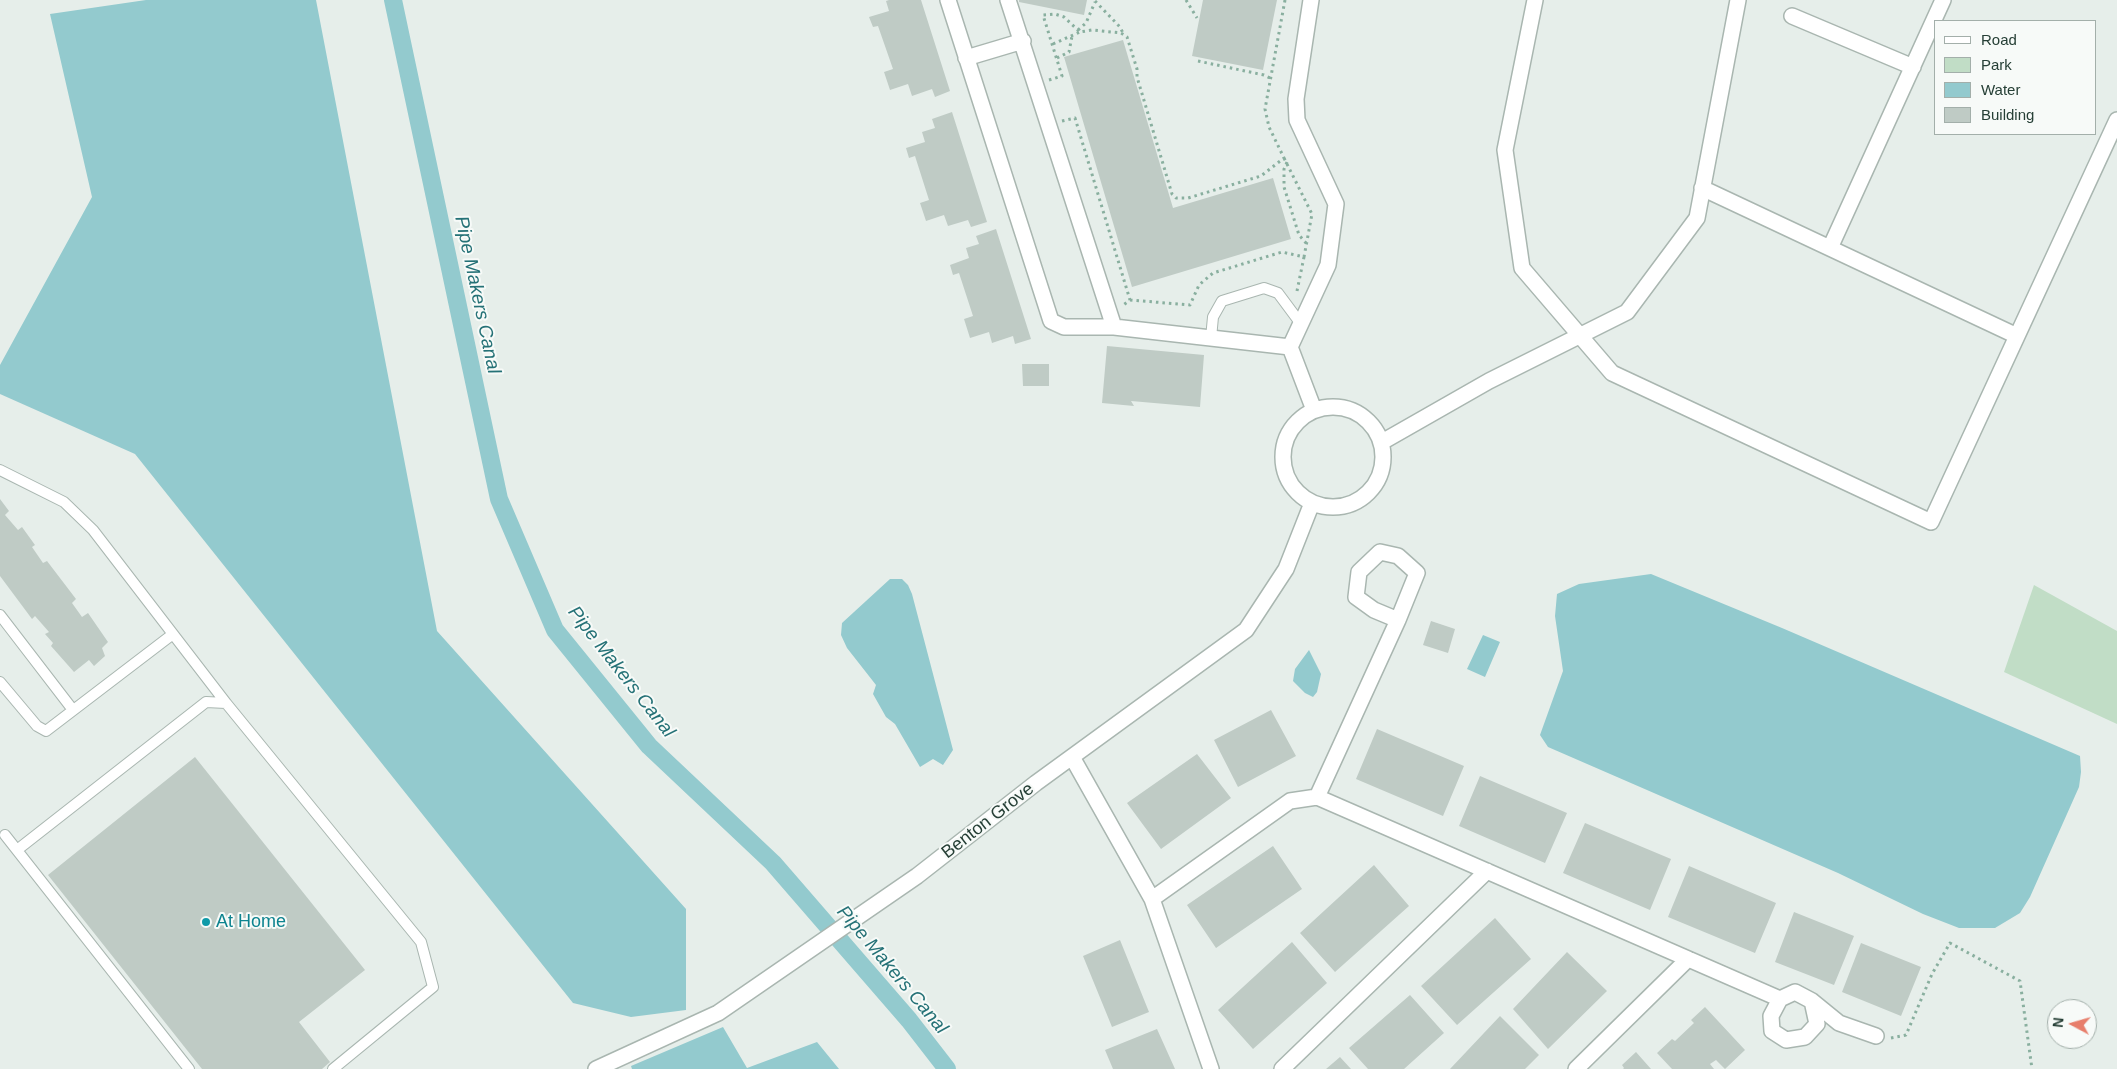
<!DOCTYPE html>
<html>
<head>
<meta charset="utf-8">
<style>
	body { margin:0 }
	#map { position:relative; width:2117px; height:1069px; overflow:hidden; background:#e6eeea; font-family:Helvetica,sans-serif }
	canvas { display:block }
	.legend { position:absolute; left:1934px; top:20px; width:162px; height:115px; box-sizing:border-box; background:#f7faf8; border:1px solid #a3afaa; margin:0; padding:6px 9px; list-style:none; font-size:15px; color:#263f36 }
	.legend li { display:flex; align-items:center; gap:10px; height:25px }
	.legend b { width:25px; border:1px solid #a3afaa }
	.north { position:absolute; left:2047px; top:999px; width:50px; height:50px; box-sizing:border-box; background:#f7faf8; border:1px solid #a3afaa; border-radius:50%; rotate:276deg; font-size:14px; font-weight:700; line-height:20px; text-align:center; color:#263f36 }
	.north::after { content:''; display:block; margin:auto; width:18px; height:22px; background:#e77e6b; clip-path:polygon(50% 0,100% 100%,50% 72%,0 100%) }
</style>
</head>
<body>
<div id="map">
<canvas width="2117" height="1069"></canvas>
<ul class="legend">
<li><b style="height:6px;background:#fff"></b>Road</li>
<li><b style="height:14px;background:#c1ddc6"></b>Park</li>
<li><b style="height:14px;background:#93cace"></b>Water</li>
<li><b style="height:14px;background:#bfcbc5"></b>Building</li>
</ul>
<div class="north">N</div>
</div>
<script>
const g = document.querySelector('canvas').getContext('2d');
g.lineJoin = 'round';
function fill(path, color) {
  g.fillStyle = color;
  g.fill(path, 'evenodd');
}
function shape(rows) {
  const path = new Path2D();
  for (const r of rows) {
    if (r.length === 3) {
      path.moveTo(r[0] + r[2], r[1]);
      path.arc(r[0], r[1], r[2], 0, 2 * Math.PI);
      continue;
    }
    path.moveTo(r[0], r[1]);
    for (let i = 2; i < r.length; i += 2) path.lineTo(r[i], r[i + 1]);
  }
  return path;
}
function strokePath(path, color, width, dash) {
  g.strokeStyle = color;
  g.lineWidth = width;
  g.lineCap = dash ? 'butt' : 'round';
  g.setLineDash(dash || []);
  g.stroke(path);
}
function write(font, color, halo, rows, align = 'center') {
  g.font = font + ' Helvetica,sans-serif';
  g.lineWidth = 4;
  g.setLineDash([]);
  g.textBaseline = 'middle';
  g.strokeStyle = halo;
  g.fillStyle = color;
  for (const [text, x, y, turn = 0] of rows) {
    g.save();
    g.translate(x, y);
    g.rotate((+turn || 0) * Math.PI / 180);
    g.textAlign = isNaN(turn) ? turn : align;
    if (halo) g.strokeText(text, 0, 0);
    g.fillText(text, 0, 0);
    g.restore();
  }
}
const green = shape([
	[2034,585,2117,631,2117,724,2004,672]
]);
const water = shape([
	[146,0,316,0,437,631,686,909,686,1010,631,1017,573,1003,135,454,0,394,0,365,92,197,50,14],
	[1651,574,1782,628,2080,756,2081,772,2079,787,2030,897,2020,913,1995,928,1959,928,1923,914,1838,873,1548,747,1540,735,1563,671,1555,616,1557,594,1579,584],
	[890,579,902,579,908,585,912,594,953,750,943,765,933,759,920,767,895,724,886,717,873,694,876,685,847,648,841,635,842,623],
	[1483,635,1500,642,1485,677,1467,669],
	[1309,650,1321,674,1317,692,1313,697,1305,693,1293,681,1295,669],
	[723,1027,747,1068,817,1042,839,1069,632,1069,631,1066]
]);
const canal = shape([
	[393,0,499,499,555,630,649,746,773,863,909,1020,947,1069]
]);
const building = shape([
	[889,0,921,0,950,91,935,97,932,89,912,96,908,84,890,90,884,72,893,69,878,26,873,27,869,17,889,11,886,1],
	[1019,0,1087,0,1084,15,1019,2],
	[1203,0,1277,0,1263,70,1192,56],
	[1123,40,1173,208,1273,178,1291,239,1132,287,1064,57],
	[952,112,987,222,971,227,968,220,948,226,944,215,926,221,920,203,929,200,915,156,909,158,906,148,925,142,922,132,935,128,932,119],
	[996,229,1031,339,1015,344,1013,336,992,343,989,332,970,338,964,319,973,316,959,273,953,275,950,265,969,258,966,248,979,244,976,236],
	[1107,346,1204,355,1200,407,1131,401,1134,406,1102,403],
	[1022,364,1049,364,1049,386,1023,386],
	[0,499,9,511,5,515,18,530,22,527,35,545,32,547,43,563,47,561,76,599,72,603,82,617,88,613,108,642,102,648,105,656,94,666,89,660,74,672,51,646,53,643,45,634,49,632,35,616,32,619,0,576],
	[1431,621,1455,629,1448,653,1423,645],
	[1271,710,1296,756,1238,787,1214,740],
	[1377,729,1464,766,1443,816,1356,779],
	[1197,754,1231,798,1161,849,1127,803],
	[195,757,365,970,299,1022,330,1062,322,1069,202,1069,48,875],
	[1480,776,1567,813,1545,863,1459,826],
	[1585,823,1671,859,1650,910,1563,873],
	[1273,846,1302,889,1216,948,1187,905],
	[1374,865,1409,906,1335,972,1300,933],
	[1689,866,1776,903,1755,953,1668,917],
	[1794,912,1854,936,1834,985,1775,962],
	[1495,918,1531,959,1457,1025,1421,986],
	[1120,940,1149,1012,1112,1027,1083,956],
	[1292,942,1327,983,1253,1049,1218,1010],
	[1861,943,1921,967,1901,1016,1842,992],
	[1567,952,1607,991,1548,1049,1513,1009],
	[1410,995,1444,1033,1404,1069,1368,1069,1349,1048],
	[1705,1007,1745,1050,1725,1069,1716,1060,1710,1064,1714,1069,1672,1069,1657,1053,1672,1039,1675,1041,1694,1023,1691,1020],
	[1500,1016,1539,1055,1525,1069,1450,1069],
	[1157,1029,1175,1069,1113,1069,1105,1050],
	[1636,1052,1651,1069,1623,1069,1624,1068,1622,1065],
	[1340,1057,1351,1069,1326,1069]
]);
const path = shape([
	[1186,0,1197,18],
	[1095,1,1120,27,1124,35],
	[1078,30,1086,23,1095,2],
	[1053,44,1080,32],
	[1057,58,1069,52,1072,36],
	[1198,61,1264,75,1270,78],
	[1049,80,1062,76,1043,15,1055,14,1064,17,1080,32,1092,30,1121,33,1127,37,1137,69,1137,77,1172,194,1176,198,1188,198,1261,176,1284,158,1269,127,1265,109,1285,0],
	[1062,121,1075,118,1130,300,1122,306],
	[1284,158,1312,214,1304,257],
	[1287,162,1284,169,1284,187,1299,235,1306,243],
	[1130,300,1190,305,1199,285,1213,273,1282,252,1304,257,1297,291],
	[1891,1038,1906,1035,1932,974,1950,943,2020,981,2032,1069]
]);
const lane = shape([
	[1211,338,1213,317,1222,301,1264,288,1278,293,1301,324],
	[0,470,64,502,93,530,226,703],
	[0,615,73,710],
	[0,682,37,726,46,731,173,634],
	[5,835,189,1069],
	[17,850,206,702,226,703,421,942,433,987,333,1069]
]);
const street = shape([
	[948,0,1051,321,1064,327,1114,327,1290,347],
	[1008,0,1114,327],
	[1311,0,1296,99,1297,120,1336,204,1328,265,1290,347,1314,410],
	[1535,0,1505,150,1522,268,1612,373,1931,522,2117,120],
	[1792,16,1913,67],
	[966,58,1023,41],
	[1702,188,2017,336],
	[1830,248,1943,0],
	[1333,457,50],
	[1382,442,1489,381,1627,312,1697,218,1738,0],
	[1072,757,1152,899,1211,1069],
	[1317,797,1398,620,1417,573,1398,556,1380,552,1359,572,1356,597,1374,610,1398,620],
	[1152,899,1290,801,1317,797,1780,999,1795,992,1812,1001,1817,1024,1805,1037,1786,1040,1772,1031,1771,1016,1780,999],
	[1812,1001,1839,1023,1876,1036],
	[596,1069,718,1013,917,876,1036,783,1246,630,1286,569,1312,503],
	[1282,1069,1487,871],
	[1576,1069,1688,959]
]);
const markers = [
	[206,922,5,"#0f9aa8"]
];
const streetNames = [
	["Benton Grove",988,821,-38]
];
const cultureNames = [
	["At Home",216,922]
];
const waterNames = [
	["Pipe Makers Canal",477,295,78],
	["Pipe Makers Canal",621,672,52],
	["Pipe Makers Canal",892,970,50]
];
fill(green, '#c1ddc6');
fill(water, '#93cace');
strokePath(canal, '#93cace', 18);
fill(building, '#bfcbc5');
strokePath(lane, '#a9b6b0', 12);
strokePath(street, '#a9b6b0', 18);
strokePath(path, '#89af9f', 3, [2.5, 4]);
strokePath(lane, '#fff', 10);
strokePath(street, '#fff', 15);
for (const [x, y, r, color] of markers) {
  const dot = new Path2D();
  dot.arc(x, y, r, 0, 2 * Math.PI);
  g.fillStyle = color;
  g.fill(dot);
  strokePath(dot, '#f7faf8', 2);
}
write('18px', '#263f36', '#f7faf8', streetNames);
write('18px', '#0d838f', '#f7faf8', cultureNames, 'left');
write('italic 19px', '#247176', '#f7faf8', waterNames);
</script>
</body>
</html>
